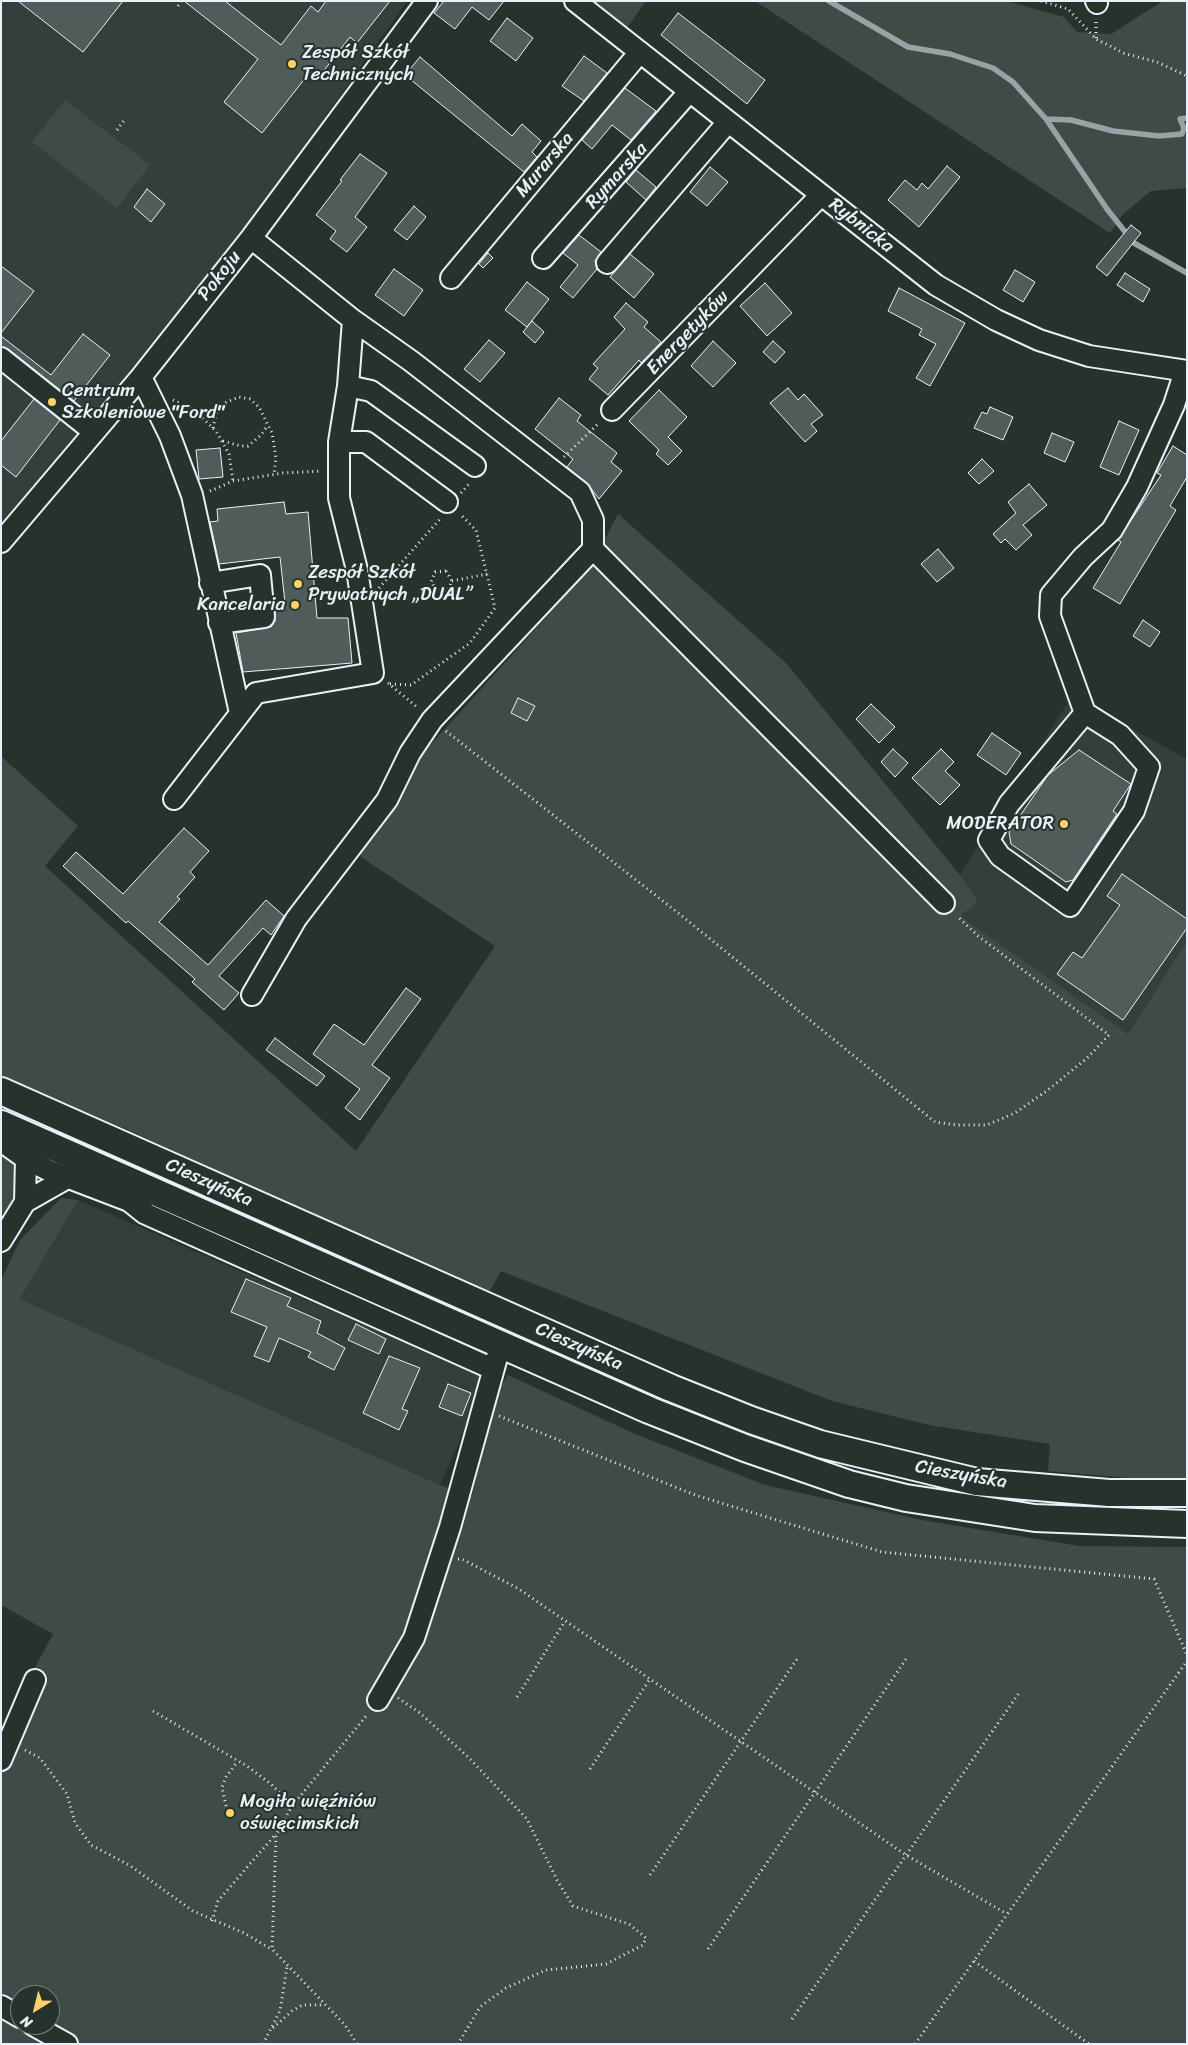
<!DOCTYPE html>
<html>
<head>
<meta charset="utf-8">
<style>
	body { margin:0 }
	#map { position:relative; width:1188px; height:2045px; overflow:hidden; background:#26332d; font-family:Sriracha,sans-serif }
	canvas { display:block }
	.frame { position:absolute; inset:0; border:2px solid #e8f1f8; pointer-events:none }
	.north { position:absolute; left:10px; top:1985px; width:50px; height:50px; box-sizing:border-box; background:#26332d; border:1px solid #747f7e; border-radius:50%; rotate:216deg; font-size:14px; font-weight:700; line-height:20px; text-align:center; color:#e8f1f8 }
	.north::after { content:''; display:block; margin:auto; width:18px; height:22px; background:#ffd166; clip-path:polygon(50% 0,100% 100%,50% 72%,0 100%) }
</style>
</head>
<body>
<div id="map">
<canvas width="1188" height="2045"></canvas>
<div class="frame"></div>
<div class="north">N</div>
</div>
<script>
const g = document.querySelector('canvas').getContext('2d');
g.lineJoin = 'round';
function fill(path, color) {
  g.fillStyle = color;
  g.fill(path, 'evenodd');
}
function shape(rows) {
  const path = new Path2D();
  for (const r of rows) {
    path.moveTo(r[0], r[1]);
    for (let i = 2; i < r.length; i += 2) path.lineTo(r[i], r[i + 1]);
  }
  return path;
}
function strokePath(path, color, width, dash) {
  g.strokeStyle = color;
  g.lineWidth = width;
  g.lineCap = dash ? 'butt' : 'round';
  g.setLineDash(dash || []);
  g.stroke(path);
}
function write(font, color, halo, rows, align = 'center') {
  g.font = font + ' Sriracha,sans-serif';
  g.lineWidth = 4;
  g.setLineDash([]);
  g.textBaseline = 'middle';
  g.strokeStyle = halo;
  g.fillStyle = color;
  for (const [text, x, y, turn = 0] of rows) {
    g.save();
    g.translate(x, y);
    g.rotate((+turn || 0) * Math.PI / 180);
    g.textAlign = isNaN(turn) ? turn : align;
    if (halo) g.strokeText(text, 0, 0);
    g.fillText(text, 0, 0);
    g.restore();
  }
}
const built = shape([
	[1,1,407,1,219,266,1,525],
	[1072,696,1187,759,1187,941,1128,1034,960,916,978,902,960,875],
	[78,1200,487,1379,440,1485,20,1299]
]);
const green = shape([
	[588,1,646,1,626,29],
	[755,1,1007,1,1064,17,1077,32,1111,34,1163,1,1187,1,1187,188,1151,191,1122,215,1110,233],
	[65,100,150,165,117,208,32,142],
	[618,514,786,663,960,875,978,902,960,916,1128,1034,1187,941,1187,1483,1048,1471,1050,1444,929,1425,832,1401,501,1271,488,1294,128,1130,1,1076,1,756,78,826,45,866,356,1151,495,946,361,857,355,828,589,570],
	[1,1147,13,1161,16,1183,11,1205,1,1215],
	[61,1198,78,1200,20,1299,440,1485,472,1496,499,1389,508,1375,633,1433,765,1485,922,1520,1079,1546,1187,1547,1187,2044,1,2044,1,1731,53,1634,1,1605,1,1280,20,1240],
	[20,1995,50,1995,50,2025,20,2025]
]);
const stream = shape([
	[829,1,908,47,950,54,993,68,1013,82,1046,119,1107,209,1134,243,1187,273],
	[1046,119,1071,120,1113,131,1159,136,1182,134,1184,128,1180,119,1187,118]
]);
const building = shape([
	[18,1,123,1,83,52,18,1],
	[184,1,225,1,281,45,311,6,318,12,326,1,390,1,357,43,350,37,318,78,310,72,262,133,224,102,258,59,184,1],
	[444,1,504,1,489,20,472,7,455,29,434,13,444,1],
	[678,13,765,80,747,104,661,35,678,13],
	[507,18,533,38,516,61,490,41,507,18],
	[584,56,607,73,584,101,562,86,584,56],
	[420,57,512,136,522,124,541,141,532,152,537,157,524,172,405,75,420,57],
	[625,88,656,111,631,140,612,125,592,149,582,140,625,88],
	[360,154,387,173,355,217,367,227,347,252,330,239,336,231,316,215,342,181,340,180,360,154],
	[947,166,960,177,919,227,888,200,905,180,917,190,922,183,928,189,947,166],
	[710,167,728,182,707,206,690,192,710,167],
	[636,170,656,187,646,200,626,182,636,170],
	[147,189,165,204,151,222,134,207,147,189],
	[414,206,426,217,407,240,394,230,414,206],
	[1131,225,1141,233,1107,276,1096,267,1131,225],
	[579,235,601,252,595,261,597,269,573,298,560,287,578,265,563,253,579,235],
	[488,253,493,258,483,268,479,264,488,253],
	[630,254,654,274,634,298,610,277,630,254],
	[1,266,34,291,1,333,1,266],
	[394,269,423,290,404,316,375,295,394,269],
	[1015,270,1035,282,1023,302,1003,290,1015,270],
	[1125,273,1150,289,1143,302,1117,285,1125,273],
	[527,282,549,299,527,327,505,310,527,282],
	[765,283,792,313,767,336,740,306,765,283],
	[899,288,965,323,930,386,916,378,936,344,919,335,922,329,888,311,899,288],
	[626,303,648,322,644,327,661,342,641,363,639,360,608,395,589,379,598,368,593,364,625,329,614,317,626,303],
	[532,321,544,332,535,343,523,332,532,321],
	[83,334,110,355,74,401,8,349,1,346,1,336,51,375,83,334],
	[489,340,505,353,480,382,464,369,489,340],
	[713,341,736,363,713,387,691,366,713,341],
	[773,341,785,352,775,363,763,352,773,341],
	[788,388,798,400,804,394,823,415,811,424,817,431,805,442,770,403,788,388],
	[659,390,687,417,668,437,682,451,668,465,656,454,659,450,629,421,659,390],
	[559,398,581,415,577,421,617,453,611,462,622,471,599,499,587,483,567,467,573,459,535,429,559,398],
	[34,399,60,420,16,477,1,465,1,441,34,399],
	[990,407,1013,417,1003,440,974,428,982,412,987,414,990,407],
	[1119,421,1139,430,1119,475,1100,467,1119,421],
	[1052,433,1074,442,1065,462,1044,453,1052,433],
	[1173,446,1187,455,1187,477,1170,506,1176,510,1120,604,1093,588,1121,542,1118,540,1161,475,1157,473,1173,446],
	[220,448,223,477,199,479,196,450,220,448],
	[982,459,994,471,979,484,968,473,982,459],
	[1029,484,1047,505,1023,525,1032,535,1016,550,1005,539,1001,543,993,534,1016,513,1008,502,1029,484],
	[284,502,286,514,308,512,317,618,348,618,352,663,243,672,236,633,271,627,275,621,275,604,285,603,280,557,219,564,210,522,218,521,217,509,284,502],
	[938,549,954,568,937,582,921,564,938,549],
	[1143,620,1160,632,1150,647,1133,636,1143,620],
	[518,698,535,706,527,721,511,713,518,698],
	[871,704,895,727,879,743,856,719,871,704],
	[992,733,1021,753,1006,775,977,755,992,733],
	[893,749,908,763,895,777,881,762,893,749],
	[941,749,954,762,945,771,960,785,940,805,912,778,941,749],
	[1079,750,1131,784,1113,811,1117,814,1073,880,1066,882,1011,844,1009,832,1048,775,1079,750],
	[184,828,209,851,190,872,195,877,177,897,180,899,159,922,208,965,266,900,284,916,271,935,263,928,219,976,239,993,224,1010,192,982,195,979,128,921,126,923,63,866,76,852,123,894,184,828],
	[1122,874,1187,919,1187,928,1123,1020,1057,974,1073,952,1082,958,1120,905,1107,896,1122,874],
	[406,988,421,999,372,1065,390,1078,360,1120,345,1108,360,1089,313,1054,334,1024,364,1045,406,988],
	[275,1038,325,1076,317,1086,266,1050,275,1038],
	[246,1279,291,1298,287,1306,321,1321,317,1333,345,1348,334,1370,308,1357,311,1352,279,1338,269,1362,254,1356,267,1327,231,1312,246,1279],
	[356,1324,386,1339,379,1354,348,1340,356,1324],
	[389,1356,420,1368,402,1409,408,1411,399,1430,363,1413,389,1356],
	[448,1384,471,1393,462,1416,439,1407,448,1384]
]);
const path = shape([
	[1041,1,1068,9,1096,39,1110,46,1123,53,1157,62,1187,76],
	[178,6,181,1],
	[1096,38,1096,19],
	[117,130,125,119],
	[173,400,194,410,216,431,229,454,233,481],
	[213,428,217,410,222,404,239,397,250,399,259,407,272,433,276,458,274,475],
	[223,441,241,446,248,446,261,435,268,425],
	[564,457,599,423],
	[210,491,233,481,283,473,321,471],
	[461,493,470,483],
	[446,571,452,581,448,591,437,591,431,582,435,572,446,571],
	[452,581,487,574],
	[379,588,441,518],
	[388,683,418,708],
	[390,684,411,685,470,643,495,608,476,530,461,515],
	[446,731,682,916,935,1122,957,1125,987,1125,1015,1113,1048,1090,1087,1058,1109,1035,978,936,957,916],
	[499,1416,695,1495,882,1552,1154,1579,1187,1655],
	[458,1559,462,1559,519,1589,906,1855,1007,1914],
	[517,1697,565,1621],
	[398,1698,420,1713,468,1757,527,1819,557,1880,573,1906,629,1924,646,1938,643,1945,606,1964,546,1970,506,1988,480,2007,458,2044],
	[153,1711,247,1766,271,1784,292,1806],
	[25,1750,40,1758,67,1794,75,1823,91,1845,129,1865,193,1911,244,1933,271,1949],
	[590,1769,650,1679],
	[226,1806,222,1787,226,1777,237,1762],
	[650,1875,797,1659],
	[212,1921,218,1901,275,1835],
	[708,1949,906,1659],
	[974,1961,1089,2044],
	[792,2019,1019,1693],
	[273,2028,292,2011,302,2005,325,2005],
	[263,2044,280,2011,287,1967],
	[357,2044,345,2025,272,1949,276,1835,292,1806,367,1715],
	[915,2044,1187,1661]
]);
const minor = shape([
	[575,1,936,285,996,320,1039,340,1089,356,1187,371],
	[1096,1,1097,3],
	[251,238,353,320,411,361,580,492,593,520,593,549,944,903],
	[543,258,689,92],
	[607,263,728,122],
	[451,278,640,52],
	[1,358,94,432],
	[141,377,170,436,192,495,240,713],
	[348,386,371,391,475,466],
	[612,410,821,195],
	[339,442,366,442,447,502],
	[1,542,141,377,251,238,427,1],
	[210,583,260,575,264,617,219,623],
	[1085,713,1120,735,1149,767,1134,811,1070,906,1000,856,989,840,1009,804,1085,713,1050,616,1051,595,1083,557,1112,530,1137,487,1174,405,1185,371],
	[174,799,256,693,373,673,357,570,339,498,339,442,348,386,353,320],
	[252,995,296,919,387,800,410,753,432,720,593,549],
	[1,1141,26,1159,48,1170,129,1201,142,1203],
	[129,1201,144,1213,493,1369],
	[25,1202,26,1159],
	[1,1241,25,1202,69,1177],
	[378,1700,414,1638,450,1527,497,1357],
	[1,1760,35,1680],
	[1,2006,20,2017],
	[33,2025,67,2044]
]);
const major = shape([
	[1,1091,671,1388,751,1420,820,1444,977,1482,1109,1493,1187,1493],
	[1,1124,649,1410,745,1448,849,1484,906,1498,1035,1518,1187,1524]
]);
const markers = [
	[292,64,5,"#ffd166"],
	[52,402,5,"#ffd166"],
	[298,584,5,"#ffd166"],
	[295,605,5,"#ffd166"],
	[1064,824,5,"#ffd166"],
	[230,1813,5,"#ffd166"]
];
const poiNames = [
	["Zespół Szkół",302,53],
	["Technicznych",302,75],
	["Centrum",62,391],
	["Szkoleniowe \"Ford\"",62,413],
	["Zespół Szkół",308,573],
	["Prywatnych „DUAL”",308,595],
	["Kancelaria",285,605,"right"],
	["MODERATOR",1054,824,"right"],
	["Mogiła więźniów",240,1802],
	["oświęcimskich",240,1824]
];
const streetNames = [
	["Murarska",545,165,-50],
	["Rymarska",617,176,-48],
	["Rybnicka",861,226,38],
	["Pokoju",220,276,-52],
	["Energetyków",688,333,-46],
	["Cieszyńska",209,1183,24],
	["Cieszyńska",579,1347,24],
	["Cieszyńska",961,1475,10]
];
fill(built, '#333f3a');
fill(green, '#3e4b47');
strokePath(stream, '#98a3a5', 5.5);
fill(building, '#505c59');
strokePath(building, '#e8f1f8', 1);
strokePath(minor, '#e8f1f8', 24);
strokePath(major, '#e8f1f8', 30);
strokePath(path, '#e8f1f8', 3, [1, 4]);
strokePath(minor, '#26332d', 20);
strokePath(major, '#26332d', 26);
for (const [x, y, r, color] of markers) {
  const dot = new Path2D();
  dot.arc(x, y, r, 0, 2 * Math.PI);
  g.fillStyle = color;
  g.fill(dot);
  strokePath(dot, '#26332d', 2);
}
write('19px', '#e8f1f8', '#26332d', poiNames, 'left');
write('19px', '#e8f1f8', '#26332d', streetNames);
</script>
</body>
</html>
